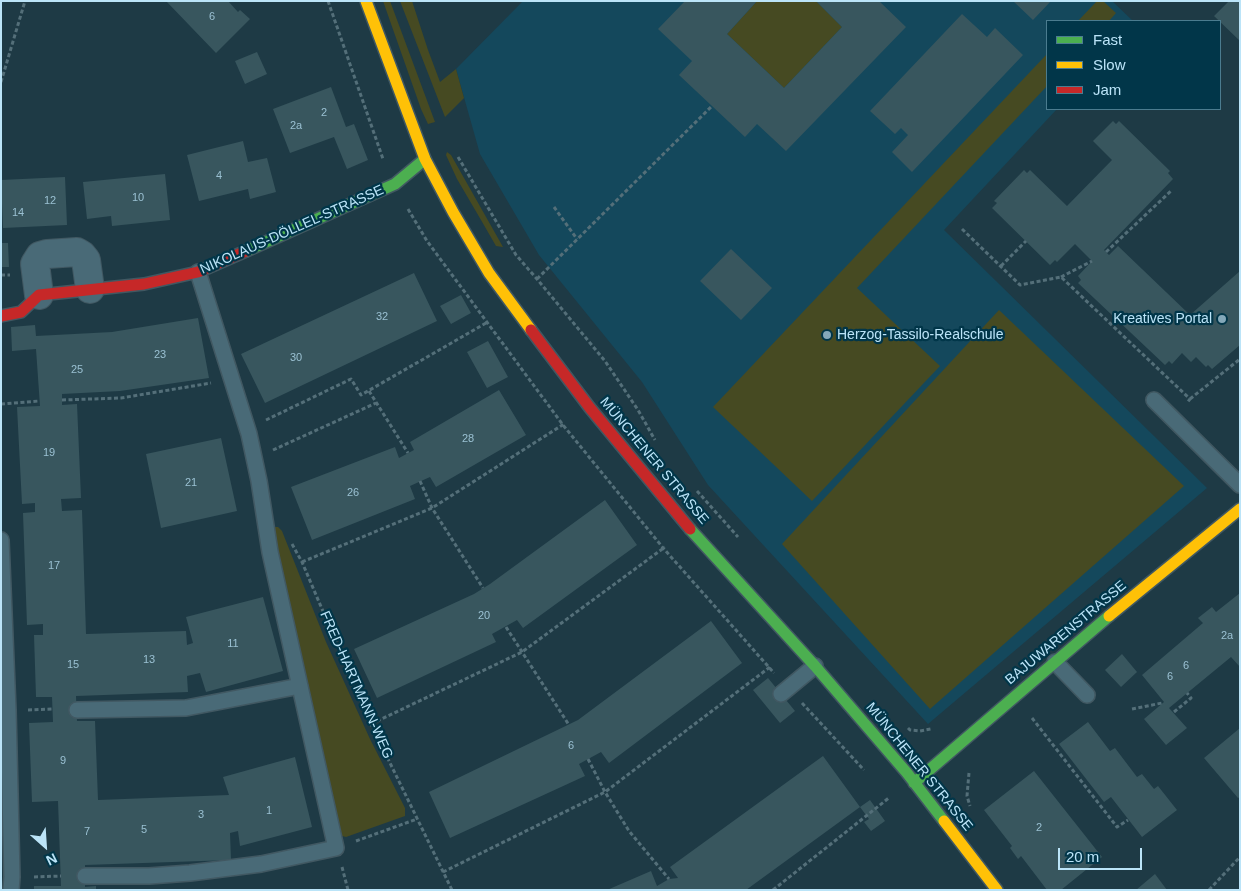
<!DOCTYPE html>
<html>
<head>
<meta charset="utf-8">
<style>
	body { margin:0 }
	#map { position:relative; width:1241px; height:891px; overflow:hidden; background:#1e3a45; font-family:Arial,sans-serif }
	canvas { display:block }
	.frame { position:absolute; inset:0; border:2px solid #bbe4f8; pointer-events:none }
	.legend { position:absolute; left:1046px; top:20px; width:175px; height:90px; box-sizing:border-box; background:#013649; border:1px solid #4b7c8f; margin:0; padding:6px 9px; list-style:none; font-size:15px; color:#bbe4f8 }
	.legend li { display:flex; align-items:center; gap:10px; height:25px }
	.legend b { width:25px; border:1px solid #4b7c8f }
	.north { position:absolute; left:20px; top:821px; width:50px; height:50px; -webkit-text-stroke:4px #013649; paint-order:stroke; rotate:154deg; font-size:14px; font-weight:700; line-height:20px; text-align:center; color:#bbe4f8 }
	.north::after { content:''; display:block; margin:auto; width:18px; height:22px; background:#bbe4f8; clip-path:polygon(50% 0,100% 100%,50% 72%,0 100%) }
	.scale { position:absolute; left:1058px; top:848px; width:84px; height:22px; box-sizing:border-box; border:2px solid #bbe4f8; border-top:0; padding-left:6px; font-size:15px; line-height:18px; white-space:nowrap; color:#bbe4f8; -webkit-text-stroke:4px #013649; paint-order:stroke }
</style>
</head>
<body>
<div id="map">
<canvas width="1241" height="891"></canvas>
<div class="frame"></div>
<ul class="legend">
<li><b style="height:6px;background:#4caf50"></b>Fast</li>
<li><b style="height:6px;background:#ffc107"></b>Slow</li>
<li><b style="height:6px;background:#c62828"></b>Jam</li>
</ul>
<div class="north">N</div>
<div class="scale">20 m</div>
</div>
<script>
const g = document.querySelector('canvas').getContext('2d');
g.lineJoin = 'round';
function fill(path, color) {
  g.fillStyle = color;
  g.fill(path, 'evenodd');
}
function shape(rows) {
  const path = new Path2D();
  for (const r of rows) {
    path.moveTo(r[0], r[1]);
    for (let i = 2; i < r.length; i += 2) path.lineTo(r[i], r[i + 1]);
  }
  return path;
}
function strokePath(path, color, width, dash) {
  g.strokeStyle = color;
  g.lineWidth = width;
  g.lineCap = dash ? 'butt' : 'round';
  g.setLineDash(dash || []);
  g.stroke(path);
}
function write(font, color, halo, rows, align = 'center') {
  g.font = font + ' Arial,sans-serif';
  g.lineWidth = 4.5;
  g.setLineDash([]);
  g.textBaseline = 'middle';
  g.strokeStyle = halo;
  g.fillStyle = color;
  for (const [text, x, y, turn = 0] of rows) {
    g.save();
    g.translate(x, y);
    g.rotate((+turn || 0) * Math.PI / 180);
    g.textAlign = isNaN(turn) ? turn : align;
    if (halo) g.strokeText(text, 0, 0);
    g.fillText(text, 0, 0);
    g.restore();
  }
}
const built = shape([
	[523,1,1112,1,1133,21,1047,21,1047,109,1057,109,944,230,1207,488,928,724,708,485,642,382,539,255,480,154,456,69]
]);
const green = shape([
	[383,1,390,1,435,122,428,124,421,109],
	[400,1,412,1,428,50,440,82,456,69,464,98,445,117],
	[757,1,816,1,842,27,784,88,727,34],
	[1097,1,1103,1,1116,13,1109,21,1078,21],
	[1047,54,1047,86,857,288,940,366,812,501,713,407],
	[447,152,451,155,503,247,496,246,481,220,457,179,446,155],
	[999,310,1184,486,930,709,782,544],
	[273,527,278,527,282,531,326,642,370,739,405,808,405,816,346,837,342,836,341,832,270,529]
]);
const building = shape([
	[166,1,228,1,238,12,240,10,250,19,216,53],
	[685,1,757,1,727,34,784,88,842,27,816,1,879,1,906,27,786,151,757,124,745,137,679,75,692,61,658,29],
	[1013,1,1051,1,1033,20],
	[1229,1,1240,1,1240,41,1214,16],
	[962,14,987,37,995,28,1023,55,912,172,892,152,908,135,901,128,895,134,870,111],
	[257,52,267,74,245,84,235,61],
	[331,87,346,127,354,124,368,160,347,169,334,137,290,153,273,109],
	[1113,121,1116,124,1119,121,1170,171,1168,173,1173,179,1104,250,1109,255,1118,246,1190,315,1240,271,1240,345,1212,369,1208,365,1206,367,1196,357,1191,362,1182,353,1172,364,1169,361,1165,365,1078,283,1081,280,1078,276,1092,261,1075,244,1057,262,1055,260,1050,265,992,208,997,203,994,201,1024,170,1027,173,1030,170,1067,206,1112,160,1093,141],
	[243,141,248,162,267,158,276,192,250,199,248,189,199,201,187,155],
	[165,174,170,220,112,226,111,216,87,219,83,182],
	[65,177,67,225,3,228,1,180],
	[1,243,8,243,9,267,1,267],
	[731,249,772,288,741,320,700,281],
	[414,273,437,321,265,403,241,354],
	[461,295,471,313,451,324,440,306],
	[198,318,209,378,120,391,62,394,62,405,77,404,81,498,61,499,62,511,82,510,86,634,186,631,187,645,193,643,186,617,263,597,283,671,206,692,200,673,187,676,188,692,76,696,77,721,95,721,98,800,229,795,223,777,295,757,312,827,240,846,238,831,230,833,231,860,85,865,85,887,96,886,96,890,34,890,34,886,61,886,58,801,32,802,29,723,53,722,52,697,36,697,34,635,43,635,43,624,27,625,23,513,35,512,35,503,22,504,17,407,40,406,36,349,12,351,11,327,35,325,36,336,112,332],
	[488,341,508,377,487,388,467,352],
	[499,390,526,435,436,487,430,477,410,486,415,499,312,540,291,487,395,447,399,458,414,450,410,442],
	[221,438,237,511,161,528,146,454],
	[605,500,637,545,523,628,517,620,492,634,496,642,377,698,354,649,474,594,490,584],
	[1240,593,1240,667,1231,657,1169,708,1187,728,1166,745,1144,719,1164,702,1142,675,1203,623,1198,618,1212,607,1216,612],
	[711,621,742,663,609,763,601,752,579,764,585,776,450,838,429,792,578,720],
	[1122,654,1137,672,1121,687,1105,670],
	[768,678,795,711,780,723,753,690],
	[1088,722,1110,751,1115,748,1137,777,1142,774,1154,789,1158,786,1177,810,1142,837,1111,797,1104,802,1059,744],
	[1240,728,1240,797,1238,798,1204,758],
	[823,756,860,807,870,800,885,821,871,831,864,822,869,819,860,807,746,890,607,890,651,871,657,886,669,879,678,878,670,867],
	[1034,771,1102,857,1061,890,1047,890,1021,856,1018,859,1010,848,1012,846,984,810],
	[1155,874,1167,890,1136,890]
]);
const path = shape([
	[328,1,383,159],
	[1,82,25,1],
	[458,157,516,255,537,279,605,361,638,410,655,440],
	[554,207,577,239],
	[408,209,427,241,563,425,664,549,774,673],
	[962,229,1020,285,1061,277,1190,399,1187,403],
	[1106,252,1172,190],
	[1001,266,1026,241],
	[1,275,10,275],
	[1061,277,1092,261],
	[537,279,712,106],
	[369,391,408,453],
	[1190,399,1240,359],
	[62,400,121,398,211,383],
	[1,404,39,401],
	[266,420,351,379,361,395,486,323],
	[273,450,376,403],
	[420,481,432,508,483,588],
	[697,491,738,537],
	[292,544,302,562,371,724,452,890],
	[302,562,432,508,564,424],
	[506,627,569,725],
	[802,703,864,770],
	[1132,709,1162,703],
	[28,710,53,709],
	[1174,712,1191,698,1187,693],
	[1032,718,1117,827,1128,820],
	[371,724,522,652,665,547],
	[908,728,910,730,920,731,931,729],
	[588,759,605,792,629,831,669,879],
	[969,773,967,796,970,806],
	[356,841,417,819],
	[342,867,348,890],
	[443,872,605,792,770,667],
	[34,877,61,876],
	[773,890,890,797],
	[1209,890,1240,857]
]);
const lane = shape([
	[1154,400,1240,485],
	[1,540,8,710,12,877,11,890],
	[1055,662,1087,695],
	[781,694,815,666],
	[77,710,186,708,300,686],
	[85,876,149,876,190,873,261,864,336,848,270,552,259,481,249,434,198,272]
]);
const street = shape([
	[39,295,35,264,40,256,47,254,77,252,82,255,86,260,90,289]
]);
const fast = shape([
	[246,251,395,184,425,159],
	[690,529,815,666,907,773,944,821],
	[914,783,1109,616]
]);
const slow = shape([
	[366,1,425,159,453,212,489,273,531,330],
	[1109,616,1240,509],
	[944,821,997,890]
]);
const jam = shape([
	[1,316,21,312,39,295,144,284,198,272,246,251],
	[531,330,590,408,690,529]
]);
const markers = [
	[1222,319,5,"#84a8b9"],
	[827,335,5,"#84a8b9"]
];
const numberNames = [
	["6",212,17],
	["2",324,113],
	["2a",296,126],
	["4",219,176],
	["10",138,198],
	["12",50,201],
	["14",18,213],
	["32",382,317],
	["23",160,355],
	["30",296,358],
	["25",77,370],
	["28",468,439],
	["19",49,453],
	["21",191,483],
	["26",353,493],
	["17",54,566],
	["20",484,616],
	["2a",1227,636],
	["11",233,644],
	["13",149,660],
	["15",73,665],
	["6",1186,666],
	["6",1170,677],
	["6",571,746],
	["9",63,761],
	["1",269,811],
	["3",201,815],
	["2",1039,828],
	["5",144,830],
	["7",87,832]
];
const streetNames = [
	["NIKOLAUS-DÖLLEL-STRASSE",292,230,-24],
	["MÜNCHENER STRASSE",654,461,50],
	["BAJUWARENSTRASSE",1066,633,-40],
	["FRED-HARTMANN-WEG",356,685,66],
	["MÜNCHENER STRASSE",919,767,51]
];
const poiNames = [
	["Kreatives Portal",1212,319],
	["Herzog-Tassilo-Realschule",837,335,"left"]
];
fill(built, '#14485c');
fill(green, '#464a22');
fill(building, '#38565e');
strokePath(lane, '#415862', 18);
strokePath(street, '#415862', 30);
strokePath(fast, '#415862', 14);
strokePath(slow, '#415862', 14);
strokePath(jam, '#415862', 14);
strokePath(path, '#546f79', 3, [4, 2.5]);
strokePath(lane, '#496a77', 15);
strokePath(street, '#496a77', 28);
strokePath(fast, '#4caf50', 11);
strokePath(slow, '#ffc107', 11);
strokePath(jam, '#c62828', 11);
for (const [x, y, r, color] of markers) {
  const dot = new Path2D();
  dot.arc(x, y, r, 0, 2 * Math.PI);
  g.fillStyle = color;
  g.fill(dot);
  strokePath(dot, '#013649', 2);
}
write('11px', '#9ac0d2', null, numberNames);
write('14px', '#bbe4f8', '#013649', streetNames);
write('14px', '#bbe4f8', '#013649', poiNames, 'right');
</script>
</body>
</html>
